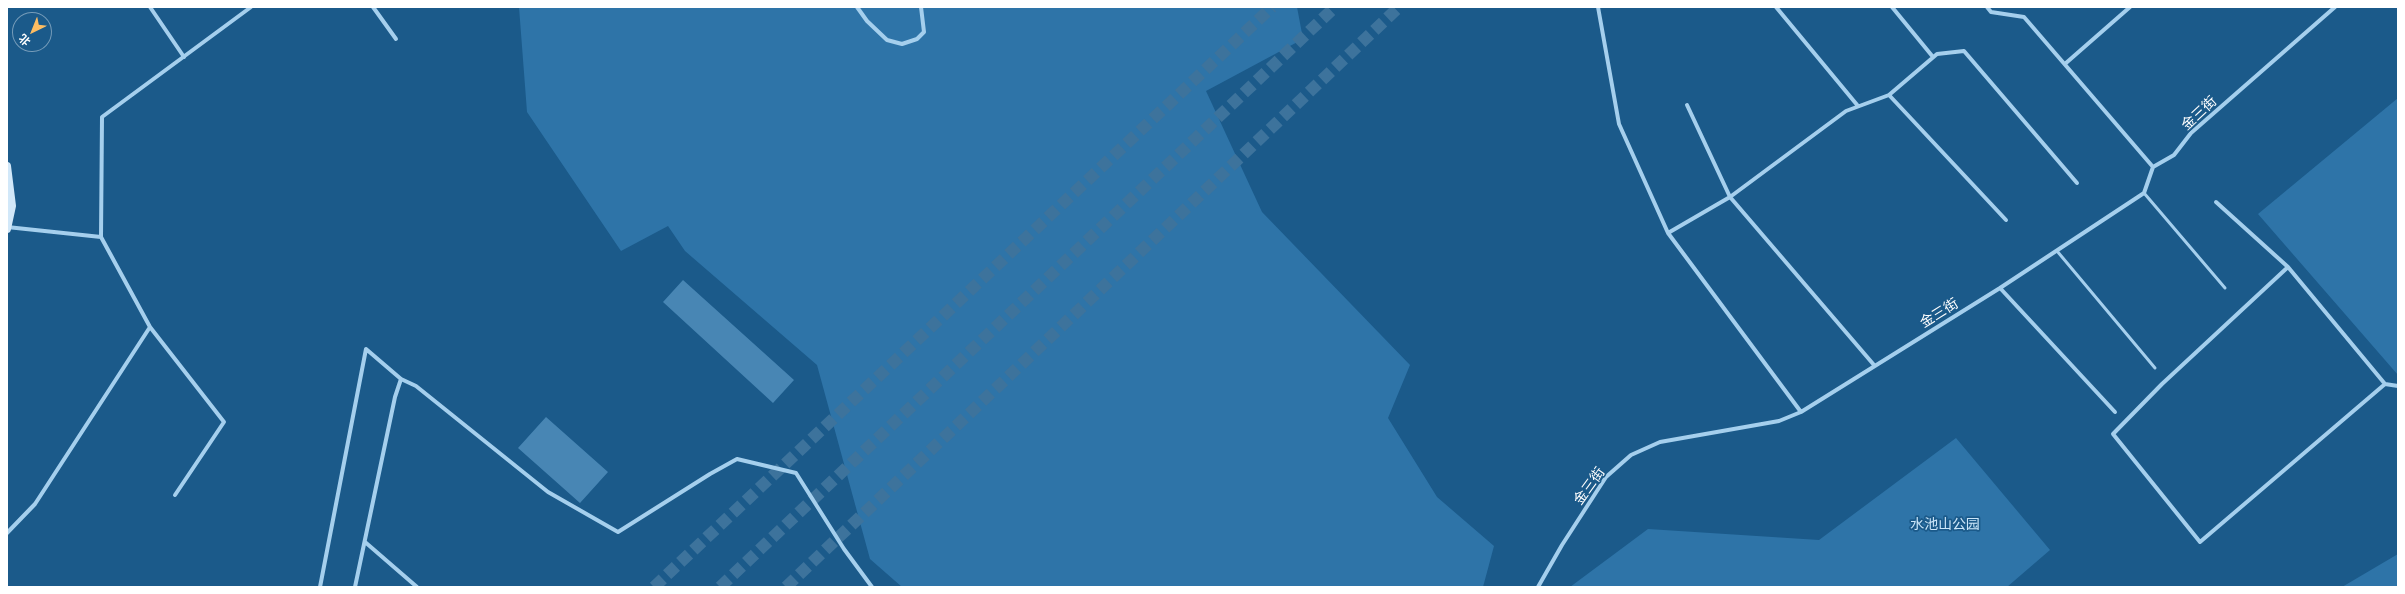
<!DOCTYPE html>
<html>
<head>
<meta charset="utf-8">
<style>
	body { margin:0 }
	#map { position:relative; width:2405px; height:594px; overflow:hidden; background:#1b5a8a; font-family:"Exo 2","Noto Sans SC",sans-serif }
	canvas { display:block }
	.frame { position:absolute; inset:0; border:8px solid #fff; pointer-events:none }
	.north { position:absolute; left:12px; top:12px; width:40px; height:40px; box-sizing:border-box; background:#1b5a8a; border:1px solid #769cb9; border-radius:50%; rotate:223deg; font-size:11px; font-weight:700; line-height:16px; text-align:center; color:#fff }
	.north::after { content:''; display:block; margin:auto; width:14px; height:18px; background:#febd62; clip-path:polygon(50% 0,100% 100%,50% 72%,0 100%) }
</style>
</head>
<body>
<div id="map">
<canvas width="2405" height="594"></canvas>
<div class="frame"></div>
<div class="north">北</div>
</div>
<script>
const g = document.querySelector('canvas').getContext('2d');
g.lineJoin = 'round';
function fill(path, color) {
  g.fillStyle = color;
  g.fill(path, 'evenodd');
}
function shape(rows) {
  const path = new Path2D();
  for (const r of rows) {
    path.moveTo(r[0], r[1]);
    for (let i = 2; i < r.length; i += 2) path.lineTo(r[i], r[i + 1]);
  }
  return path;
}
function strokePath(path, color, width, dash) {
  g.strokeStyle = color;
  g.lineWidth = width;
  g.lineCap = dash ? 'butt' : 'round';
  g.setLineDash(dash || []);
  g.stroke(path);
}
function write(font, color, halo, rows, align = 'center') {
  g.font = font + ' "Exo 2","Noto Sans SC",sans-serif';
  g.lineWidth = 3.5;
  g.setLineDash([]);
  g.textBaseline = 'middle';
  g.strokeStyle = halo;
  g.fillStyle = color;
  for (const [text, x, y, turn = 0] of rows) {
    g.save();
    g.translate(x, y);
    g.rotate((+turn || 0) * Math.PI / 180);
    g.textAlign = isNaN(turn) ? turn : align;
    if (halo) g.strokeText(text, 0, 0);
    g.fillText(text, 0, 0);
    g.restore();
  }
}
const green = shape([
	[519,7,1297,7,1303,39,1206,91,1262,212,1410,365,1388,418,1437,497,1494,546,1483,587,902,587,870,559,817,365,685,251,668,226,621,251,527,112],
	[2398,98,2398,375,2258,214],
	[1956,438,2050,550,2007,587,1570,587,1648,529,1819,540],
	[2398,554,2398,587,2342,587]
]);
const building = shape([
	[683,280,794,380,773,403,663,302],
	[546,417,608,472,580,503,518,448]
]);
const highwayTunnel = shape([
	[654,587,1272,7],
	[720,587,1335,7],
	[786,587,1399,7]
]);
const lane = shape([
	[2144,193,2225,288],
	[2057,251,2155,368]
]);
const street = shape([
	[150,7,184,57],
	[373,7,396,39],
	[857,7,867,21,887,40,902,44,917,39,924,32,921,7],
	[1598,7,1619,124,1668,233,1801,412],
	[1776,7,1858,106],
	[1892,7,1933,57],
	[1987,7,1991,12,2024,17,2153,167],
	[2066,63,2130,7],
	[1889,95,2006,220],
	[1687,105,1730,197,1874,365],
	[2216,202,2288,267,2385,384,2398,386],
	[7,227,101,237],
	[1668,233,1730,197,1846,111,1889,95,1937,54,1964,51,2077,183],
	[2288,267,2162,384,2113,434,2200,542,2385,384],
	[2000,288,2115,412],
	[175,495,224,422,150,327,101,237,102,117,251,7],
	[7,533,35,504,150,327],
	[365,542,417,587],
	[320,587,366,349,401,379],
	[355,587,395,397,401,379,416,386,548,492,618,532,710,474,737,459,796,473,844,549,872,587],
	[1538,587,1562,545,1606,477,1631,455,1660,442,1779,421,1801,412,2000,288,2144,193,2153,167,2174,155,2191,133,2335,7]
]);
const secondary = shape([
	[7,166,12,206,7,229]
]);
const streetNames = [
	["金三街",2199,113,-43],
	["金三街",1939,313,-32],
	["金三街",1589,486,-54]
];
const parkNames = [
	["水池山公园",1945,524]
];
fill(green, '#2e74a8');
fill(building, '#4886b4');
strokePath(highwayTunnel, '#3d739c', 12, [12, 6]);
strokePath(lane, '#a5cfed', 3);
strokePath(street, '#a5cfed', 4);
strokePath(secondary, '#d2e8f9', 8);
write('14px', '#fff', '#1b5a8a', streetNames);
write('14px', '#cbe6f9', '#1b5a8a', parkNames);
</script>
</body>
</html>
